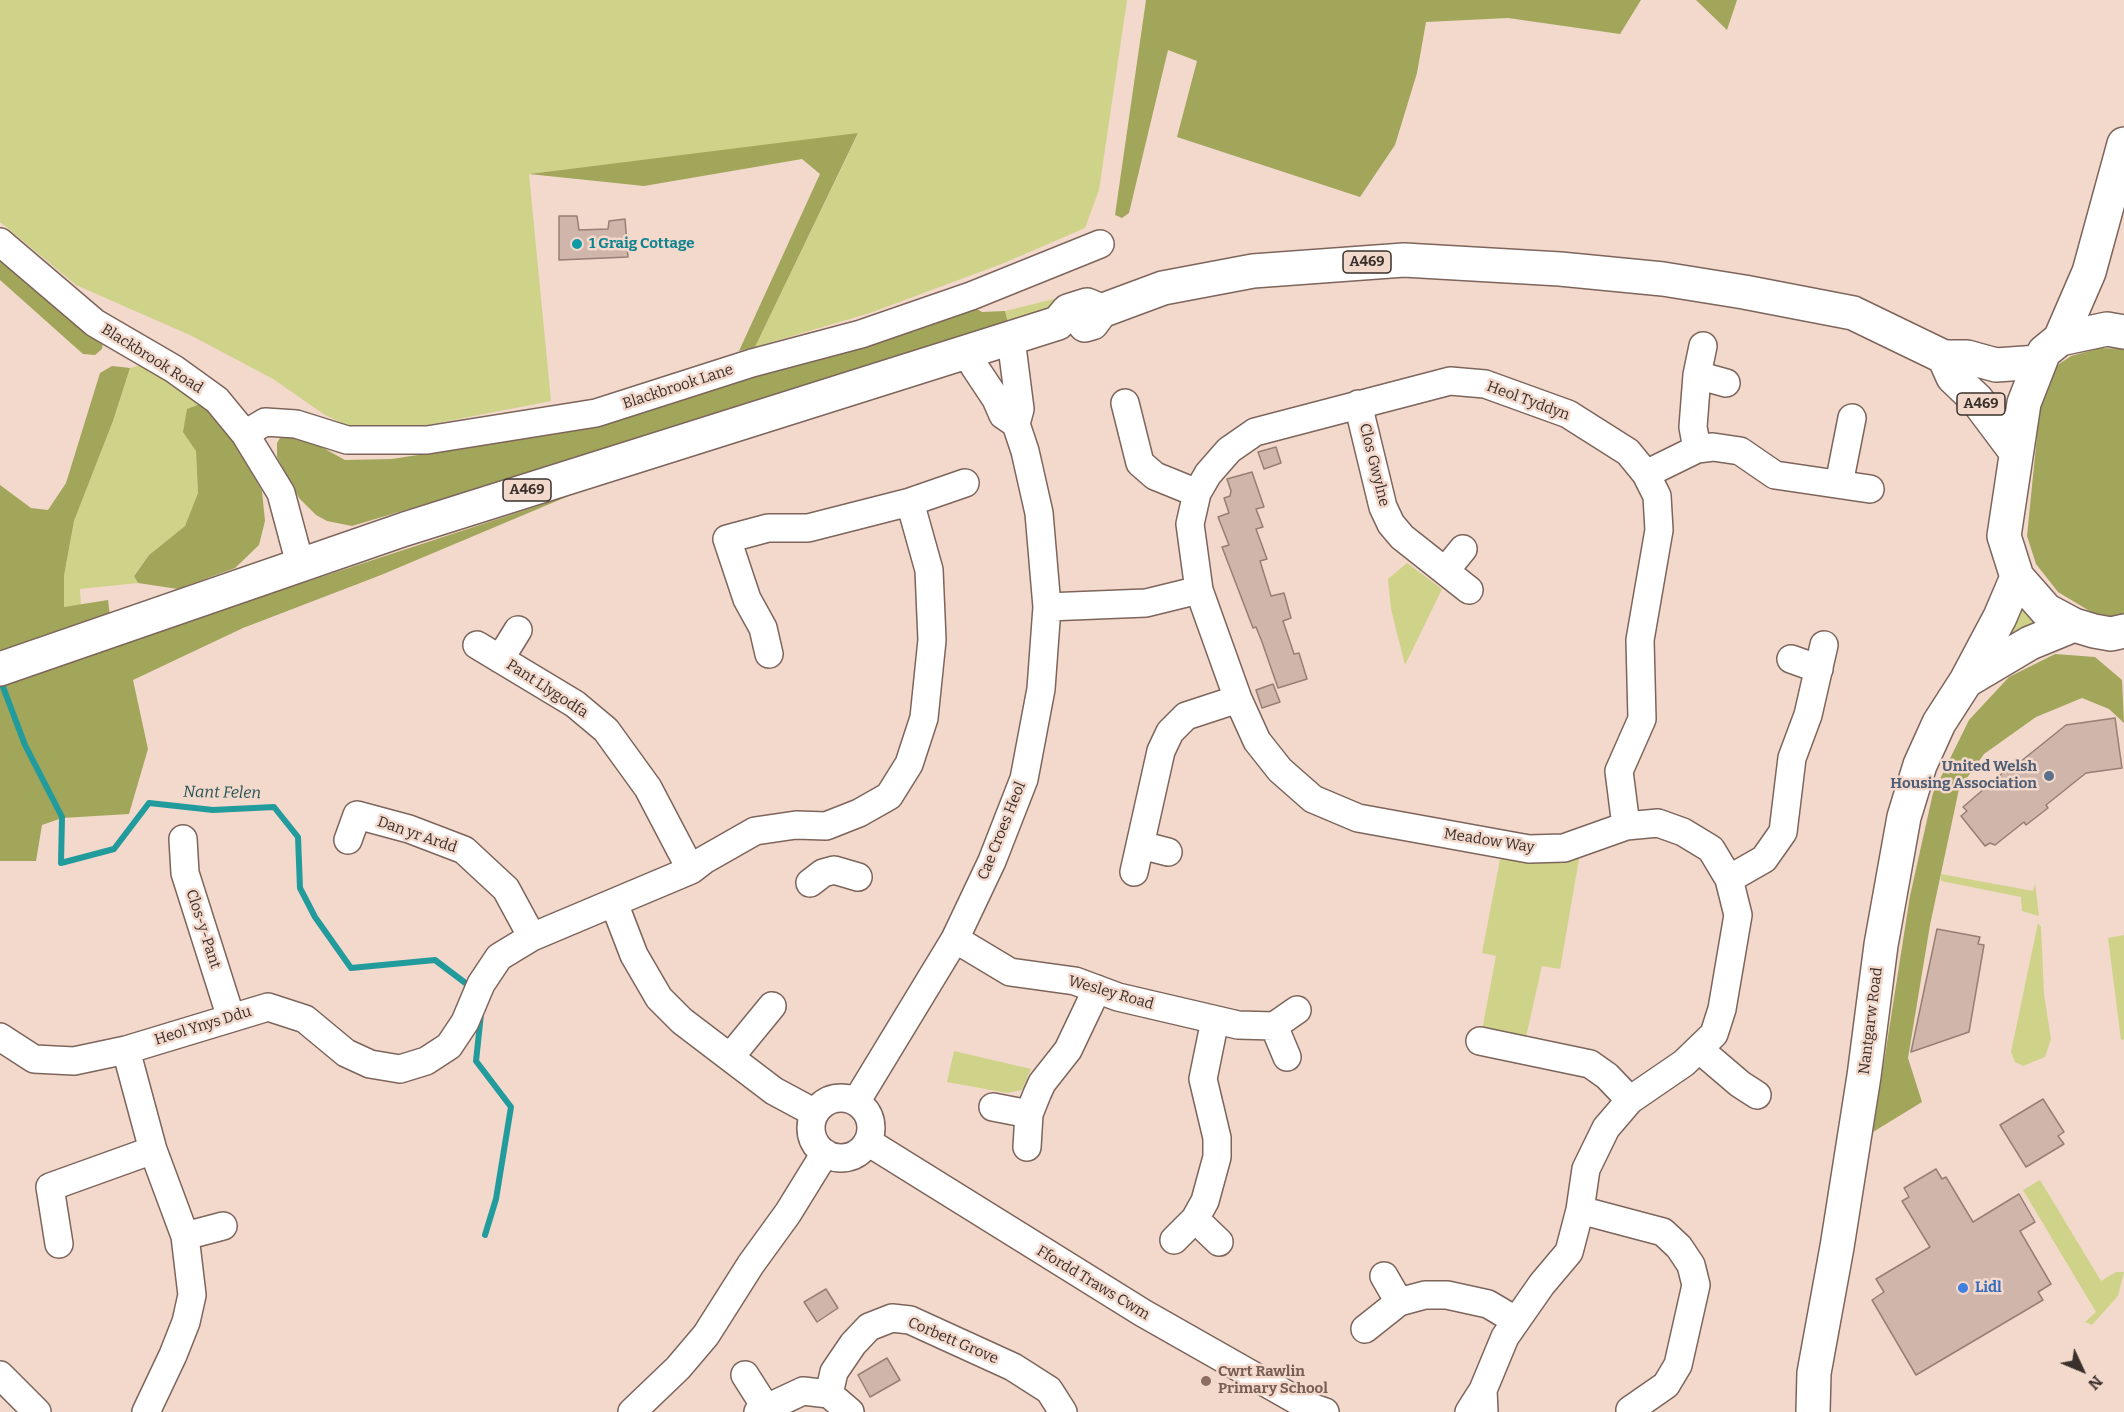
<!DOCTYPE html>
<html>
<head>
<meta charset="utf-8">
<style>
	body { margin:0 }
	#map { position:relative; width:2124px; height:1412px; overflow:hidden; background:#f3d8cc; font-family:Bitter,serif }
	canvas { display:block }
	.north { position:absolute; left:2052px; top:1340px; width:60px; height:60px; -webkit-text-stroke:4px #f3d8cc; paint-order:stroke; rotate:134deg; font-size:16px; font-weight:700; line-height:24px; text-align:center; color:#3a302b }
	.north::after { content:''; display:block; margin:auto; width:21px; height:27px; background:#3a302b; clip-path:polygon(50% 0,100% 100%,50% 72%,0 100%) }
</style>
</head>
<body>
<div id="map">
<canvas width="2124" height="1412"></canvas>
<div class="north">N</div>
</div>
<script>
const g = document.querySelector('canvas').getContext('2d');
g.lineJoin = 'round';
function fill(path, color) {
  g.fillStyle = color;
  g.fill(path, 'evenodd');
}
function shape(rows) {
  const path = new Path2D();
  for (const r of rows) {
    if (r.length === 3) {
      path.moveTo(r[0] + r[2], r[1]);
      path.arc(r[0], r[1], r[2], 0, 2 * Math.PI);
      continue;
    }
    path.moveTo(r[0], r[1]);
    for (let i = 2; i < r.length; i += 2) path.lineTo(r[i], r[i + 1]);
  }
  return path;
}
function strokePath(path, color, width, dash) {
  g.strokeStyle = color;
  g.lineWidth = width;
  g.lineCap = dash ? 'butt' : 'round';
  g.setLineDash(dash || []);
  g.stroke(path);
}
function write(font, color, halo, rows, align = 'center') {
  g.font = font + ' Bitter,serif';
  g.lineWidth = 5;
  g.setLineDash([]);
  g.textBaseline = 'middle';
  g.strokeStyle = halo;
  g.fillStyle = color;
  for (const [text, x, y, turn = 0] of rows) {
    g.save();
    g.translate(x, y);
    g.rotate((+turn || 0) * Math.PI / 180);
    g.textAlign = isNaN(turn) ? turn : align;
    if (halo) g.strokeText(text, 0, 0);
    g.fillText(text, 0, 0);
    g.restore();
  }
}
const green = shape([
	[0,0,1127,0,1099,190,1085,228,1004,263,870,313,755,347,858,134,529,174,551,401,412,428,355,429,325,415,273,379,192,336,76,285,0,222],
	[1062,297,1072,304,1008,323,1005,311],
	[145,364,203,403,196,451,198,493,185,526,149,555,134,575,138,583,80,589,81,605,64,607,64,576,74,521,113,421,130,368],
	[1407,563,1442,589,1405,665,1391,609,1388,579],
	[2022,608,2046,627,1991,653,2019,611],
	[1577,843,1579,859,1560,969,1542,966,1523,1050,1480,1041,1496,956,1482,953,1503,844],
	[1941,874,2033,891,2035,883,2039,916,2022,911,2021,897,1941,881],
	[2038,923,2041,927,2044,994,2051,1039,2045,1057,2023,1066,2015,1062,2011,1052],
	[2124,935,2124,1039,2121,1040,2108,938],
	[954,1051,1031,1069,1022,1090,1007,1093,947,1082],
	[2040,1180,2101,1281,2116,1272,2124,1272,2118,1296,2092,1325,2085,1322,2096,1312,2023,1190]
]);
const forest = shape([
	[1146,0,1641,0,1620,34,1508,18,1426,22,1417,73,1395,145,1360,197,1177,137,1197,61,1168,50,1129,213,1122,218,1115,215],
	[1696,0,1737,0,1727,30],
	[858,133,755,347,739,351,820,174,802,159,644,186,529,174],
	[0,255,103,342,102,349,95,355,83,354,0,280],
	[970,305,982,312,1005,311,1008,323,595,453,352,526,327,521,316,515,299,498,277,457,277,443,283,433,296,433,345,460,392,459,592,428],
	[2101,348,2124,349,2124,618,2120,618,2093,613,2058,592,2036,564,2027,536,2041,396,2051,371,2059,364,2071,356],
	[112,366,130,368,113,421,74,521,64,576,64,607,108,600,110,616,0,651,0,485,31,508,48,510,66,483,100,373],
	[203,403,230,434,262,491,265,521,259,545,235,568,178,589,138,583,134,576,149,555,185,526,198,493,196,451,183,432,187,409],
	[571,495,381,575,243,628,133,680,148,749,129,814,62,818,42,825,36,861,0,861,0,687,68,660],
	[2055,654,2095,657,2122,680,2124,723,2109,709,2082,698,2036,717,1984,754,1959,789,1930,925,1908,1058,1922,1102,1873,1132,1910,896,1933,793,1969,720,2009,677]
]);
const stream = shape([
	[0,679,25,745,62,817,61,863,114,849,149,803,213,810,274,807,298,837,300,888,315,917,351,968,435,960,472,988],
	[481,1014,476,1061,511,1107,496,1199,485,1235]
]);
const building = shape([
	[559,216,577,216,579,230,608,229,609,221,625,219,628,257,559,260,559,216],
	[1276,447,1281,463,1264,469,1258,452,1276,447],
	[1252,472,1264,507,1256,509,1263,527,1256,529,1267,559,1260,561,1271,596,1284,593,1291,618,1283,621,1294,654,1299,653,1307,679,1278,688,1262,642,1256,627,1253,628,1222,547,1229,545,1218,517,1229,513,1224,498,1230,496,1231,491,1227,479,1252,472],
	[1273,684,1280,702,1262,708,1256,690,1273,684],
	[2115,718,2122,768,2086,773,2046,805,2048,808,2026,825,2024,822,1995,845,1990,843,1985,846,1961,816,1967,811,1963,807,2013,764,2015,766,2066,725,2115,718],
	[1937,929,1980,937,1978,944,1984,945,1969,1032,1911,1052,1937,929],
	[2043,1099,2064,1132,2058,1136,2064,1144,2026,1167,2000,1125,2043,1099],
	[1936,1169,1942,1179,1946,1177,1973,1222,2019,1194,2035,1222,2020,1231,2051,1284,2038,1292,2043,1300,1916,1375,1872,1300,1884,1292,1876,1279,1930,1247,1902,1201,1909,1197,1904,1188,1936,1169],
	[826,1289,838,1308,817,1322,804,1302,826,1289],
	[887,1358,900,1380,870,1397,858,1375,887,1358]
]);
const minor = shape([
	[0,242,95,323,174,369,217,400,245,434,281,493,300,564],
	[968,352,974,366,996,399,1003,415,1016,424],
	[1697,375,1726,383],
	[1125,403,1140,463,1155,476,1197,493],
	[1358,404,1383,507,1391,524,1402,537,1469,590],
	[245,434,265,422,296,424,347,440,427,440,596,413,752,363,861,334,971,296,1100,244],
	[1697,449,1693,427,1697,375,1703,346],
	[1646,474,1697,449,1713,447,1740,451,1775,475,1870,489],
	[1839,484,1852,418],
	[910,502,965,483],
	[1445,571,1463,549],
	[1199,590,1190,524,1197,493,1208,474,1229,450,1255,432,1450,381,1485,384,1568,414,1628,452,1646,474,1657,496,1659,530,1640,640,1642,719,1619,771,1626,826],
	[1047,607,1146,603,1199,590,1238,699,1257,741,1280,770,1313,799,1358,818,1529,849,1564,848,1626,826,1658,823,1683,832,1711,849,1729,879,1738,915,1722,1009,1714,1034,1684,1063,1630,1100,1606,1128,1586,1169,1580,1210,1569,1252,1542,1284,1505,1337,1483,1390],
	[477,645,575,704,606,730,648,788,691,870],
	[500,659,518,630],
	[1791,659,1819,669],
	[183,839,185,873,231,1018],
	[348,840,357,815,409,829,464,850,506,889,532,937],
	[1141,845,1168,852],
	[1134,872,1161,751,1170,732,1186,716,1238,699],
	[1729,879,1764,859,1783,832,1792,758,1808,715,1824,645],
	[810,883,823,873,834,870,858,877],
	[614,903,634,955,659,998,682,1021,774,1091,815,1113],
	[955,939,1010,972,1075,981,1118,997,1238,1025,1274,1026,1287,1057],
	[1274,1026,1297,1010],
	[0,1037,34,1059,74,1061,126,1050,268,1007,305,1019,346,1053,370,1064,400,1069,426,1061,449,1046,465,1022,481,984,499,957,532,937,691,870,704,860,755,831,796,825,826,826,859,813,889,796,909,764,924,718,932,640,929,570,910,502,808,528,768,528,727,539,747,599,763,628,769,654],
	[1480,1041,1590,1064,1607,1076,1630,1100],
	[1699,1049,1740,1084,1757,1095],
	[126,1050,153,1150,185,1236,192,1295,186,1322,173,1355,146,1412],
	[731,1056,772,1006],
	[841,1128,30],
	[856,1102,955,939,992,861,1024,779,1041,689,1047,607,1039,513,1025,451,1016,424,1020,409,1011,339],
	[993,1107,1029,1114],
	[868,1142,1143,1313,1305,1405,1325,1412],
	[1027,1147,1029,1114,1037,1094,1042,1083,1068,1050,1097,989],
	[1580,1210,1663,1232,1679,1247,1691,1265,1696,1285,1678,1365,1666,1385,1630,1410],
	[1195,1219,1219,1242],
	[185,1236,223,1226],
	[1174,1240,1195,1219,1205,1201,1217,1157,1217,1138,1203,1079,1215,1020],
	[59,1244,50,1187,153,1150],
	[1384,1276,1399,1302],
	[1365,1329,1399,1302,1425,1295,1447,1295,1488,1304,1515,1320],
	[0,1375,37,1412],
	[745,1375,766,1408],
	[829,1394,834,1372,853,1344,869,1327,892,1318,910,1320,1013,1367,1049,1390,1063,1412],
	[632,1412,678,1368,706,1335,751,1264,788,1213,825,1153],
	[758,1412,803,1391,829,1394,850,1412],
	[1469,1412,1483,1390,1484,1412]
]);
const major = shape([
	[1085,325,1092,323,1101,311,1163,288,1253,271,1404,260,1560,269,1663,279,1744,292,1853,313,1944,357,1967,357,1996,365,2039,362],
	[2124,332,2107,329,2060,339,2044,352,2024,403,2004,536,2017,577,2046,610,2074,625,2094,631,2111,634,2124,631],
	[2060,339,2089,272,2124,144],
	[1944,357,1953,377,1977,400,2016,452],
	[0,669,405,529,1058,323,1068,311,1087,305,1101,311],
	[1966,681,2030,643,2074,625],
	[1813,1412,1814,1373,1837,1247,1864,1076,1881,945,1904,817,1920,765,1939,723,1966,681,2000,617,2017,577]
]);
const markers = [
	[577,244,6,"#0f9aa8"],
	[2049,776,6,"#5c6f8a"],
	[1963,1288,6,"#3f7fe0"],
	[1206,1381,6,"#8d6e63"]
];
const shields = [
	[1367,262,48],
	[1981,404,48],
	[527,490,48]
];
const shieldNames = [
	["A469",1367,262],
	["A469",1981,404],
	["A469",527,490]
];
const cultureNames = [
	["1 Graig Cottage",589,244]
];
const streetNames = [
	["Blackbrook Road",152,359,32],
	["Blackbrook Lane",678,387,-18],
	["Heol Tyddyn",1528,401,20],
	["Clos Gwylne",1374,465,76],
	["Pant Llygodfa",547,689,33],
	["Cae Croes Heol",1002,831,-68],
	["Dan yr Ardd",417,835,19],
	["Meadow Way",1489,841,9],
	["Clos-y-Pant",203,929,72],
	["Wesley Road",1111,993,16],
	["Nantgarw Road",1871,1021,-83],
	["Heol Ynys Ddu",203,1026,-17],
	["Ffordd Traws Cwm",1093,1283,31],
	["Corbett Grove",953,1341,23]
];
const serviceNames = [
	["United Welsh",2037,767],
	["Housing Association",2037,784]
];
const shopNames = [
	["Lidl",1975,1288]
];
const educationNames = [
	["Cwrt Rawlin",1218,1372],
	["Primary School",1218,1389]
];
const waterNames = [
	["Nant Felen",222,793,1]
];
fill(green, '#ced389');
fill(forest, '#a1a65a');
strokePath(stream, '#219b9c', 6);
fill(building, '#cfb5aa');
strokePath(building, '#977f74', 1.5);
strokePath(minor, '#7d655b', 30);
strokePath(major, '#7d655b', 36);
strokePath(minor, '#fff', 27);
strokePath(major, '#fff', 33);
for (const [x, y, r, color] of markers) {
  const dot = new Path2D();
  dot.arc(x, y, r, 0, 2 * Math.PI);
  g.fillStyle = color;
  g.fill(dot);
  strokePath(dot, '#f3d8cc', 2);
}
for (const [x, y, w] of shields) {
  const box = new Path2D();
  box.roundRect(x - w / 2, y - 11, w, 22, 4.5);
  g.fillStyle = '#f3d8cc';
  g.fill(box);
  strokePath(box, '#3a302b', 1.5);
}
write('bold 14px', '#3a302b', null, shieldNames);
write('bold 15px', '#0d838f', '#f3d8cc', cultureNames, 'left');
write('15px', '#3a302b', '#f3d8cc', streetNames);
write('bold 15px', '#4e5e75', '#f3d8cc', serviceNames, 'right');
write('bold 15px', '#366cbe', '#f3d8cc', shopNames, 'left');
write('bold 15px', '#785e54', '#f3d8cc', educationNames, 'left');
write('italic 16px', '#245455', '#f3d8cc', waterNames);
</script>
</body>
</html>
